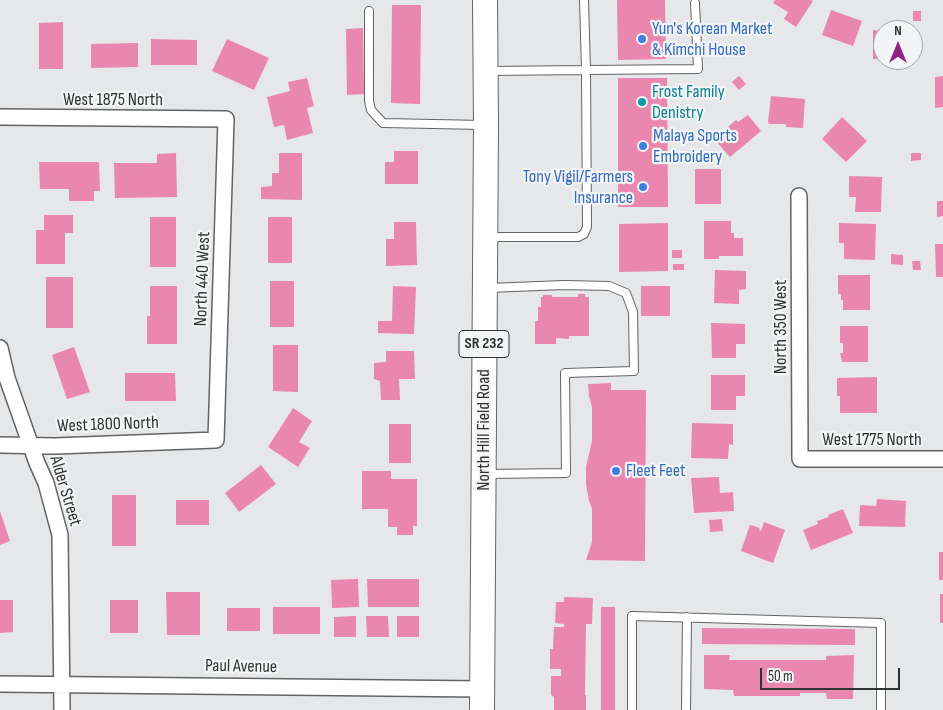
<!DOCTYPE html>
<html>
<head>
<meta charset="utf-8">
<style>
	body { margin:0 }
	#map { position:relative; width:943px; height:710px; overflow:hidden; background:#e6e7e8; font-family:"Sofia Sans Condensed",sans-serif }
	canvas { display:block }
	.north { position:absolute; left:873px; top:20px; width:50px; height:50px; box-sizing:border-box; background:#f3f4f5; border:1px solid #a5a6a7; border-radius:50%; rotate:0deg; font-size:14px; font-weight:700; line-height:20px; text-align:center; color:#313232 }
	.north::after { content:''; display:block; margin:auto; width:18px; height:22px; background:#8d2387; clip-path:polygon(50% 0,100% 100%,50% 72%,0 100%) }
	.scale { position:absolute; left:760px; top:668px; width:140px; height:22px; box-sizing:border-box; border:2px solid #313232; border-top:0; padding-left:6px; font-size:15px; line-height:18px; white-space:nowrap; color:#313232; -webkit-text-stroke:4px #f3f4f5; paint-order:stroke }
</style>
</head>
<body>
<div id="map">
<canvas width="943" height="710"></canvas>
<div class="north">N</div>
<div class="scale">50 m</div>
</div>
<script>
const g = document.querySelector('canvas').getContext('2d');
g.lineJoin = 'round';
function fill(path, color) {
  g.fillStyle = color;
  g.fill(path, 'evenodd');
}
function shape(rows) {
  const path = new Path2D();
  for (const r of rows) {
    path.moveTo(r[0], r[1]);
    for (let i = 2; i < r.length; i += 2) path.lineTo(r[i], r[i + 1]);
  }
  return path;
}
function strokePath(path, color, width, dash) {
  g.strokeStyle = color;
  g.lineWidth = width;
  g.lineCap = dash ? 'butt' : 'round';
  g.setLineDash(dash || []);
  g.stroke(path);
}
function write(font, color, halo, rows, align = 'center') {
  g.font = font + ' "Sofia Sans Condensed",sans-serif';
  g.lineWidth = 4.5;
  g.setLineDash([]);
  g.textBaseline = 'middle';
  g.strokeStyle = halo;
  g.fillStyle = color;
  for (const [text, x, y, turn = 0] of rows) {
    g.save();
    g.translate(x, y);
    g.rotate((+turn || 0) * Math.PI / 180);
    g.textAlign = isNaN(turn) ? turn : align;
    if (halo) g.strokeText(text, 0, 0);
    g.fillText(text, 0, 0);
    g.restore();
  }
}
const building = shape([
	[617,0,665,0,666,59,618,60],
	[775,0,811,0,813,1,796,27,784,19,788,12,773,3],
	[392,5,421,5,420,104,391,103],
	[831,10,862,21,853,46,822,35],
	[913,11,921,11,921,21,913,21],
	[63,22,63,69,39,69,39,23],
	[363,28,364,94,347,95,346,29],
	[873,30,883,31,883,59,873,59],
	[151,39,197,40,197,65,151,65],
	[227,39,269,58,254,90,212,71],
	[138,43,138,67,91,68,91,44],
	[739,76,746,84,739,90,732,82],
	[943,76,943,107,935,108,935,77],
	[307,78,314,106,307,108,313,133,287,140,284,125,274,127,267,97,290,91,288,82],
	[618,78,667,78,668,207,618,207],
	[771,96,805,99,803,128,786,127,786,124,769,124,768,122],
	[748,115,761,131,730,157,714,139,736,120,738,122],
	[842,117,867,141,846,162,822,139],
	[394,151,418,151,418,184,385,184,385,162,394,162],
	[176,153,177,197,115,198,114,163,157,163,157,154],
	[279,153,302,153,302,200,261,199,261,187,272,186,272,173,279,173],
	[911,153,921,153,921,160,911,161],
	[39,162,99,162,100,191,94,191,94,201,69,201,69,189,40,189],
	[695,169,721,169,721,204,695,204],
	[849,176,882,177,881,212,855,212,856,197,849,197],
	[937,201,943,201,943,216,937,217],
	[44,215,73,215,73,233,65,233,65,264,36,264,36,230,44,230],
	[150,217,176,217,176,267,150,267],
	[268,217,292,217,292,263,268,263],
	[704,221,731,221,731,233,734,233,734,238,743,238,743,256,719,256,719,259,704,259],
	[394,222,416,222,417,265,386,266,386,239,394,239],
	[668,223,668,271,619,272,619,224],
	[839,223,876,224,875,260,844,259,844,243,839,243],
	[935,244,943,244,943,277,936,277],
	[672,250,682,250,682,258,672,258],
	[891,254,903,255,903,265,891,264],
	[912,261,920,261,921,270,913,270],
	[673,264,684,264,684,270,673,270],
	[715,270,746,271,746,289,739,290,739,304,714,303],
	[838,275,870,275,870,310,843,310,843,300,841,300,841,294,838,294],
	[46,277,73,277,73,328,46,328],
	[270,281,294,281,294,327,270,327],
	[150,286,177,286,177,344,147,344,147,316,150,316],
	[393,286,416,287,414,334,378,333,378,321,392,321],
	[641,286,670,286,670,316,641,316],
	[578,294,585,294,585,297,589,297,589,336,569,336,569,339,556,338,556,344,535,344,535,321,538,321,538,307,541,307,541,297,543,297,543,295,552,295,552,297,578,297],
	[711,323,745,324,745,344,736,344,736,358,712,358],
	[840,326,868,326,868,362,842,362,840,353,843,353,843,343,840,343],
	[273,345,298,345,298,392,273,391],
	[74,347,90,392,67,399,52,355],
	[386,351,414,351,415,379,399,379,400,400,381,400,380,381,374,379,374,363,386,362],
	[125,373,175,373,176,401,125,401],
	[711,375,745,375,745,396,736,396,736,410,711,410],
	[877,377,877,413,840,413,840,396,837,396,837,378],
	[611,383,611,390,646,390,645,561,586,560,592,542,592,509,589,501,586,484,586,467,592,441,592,407,589,396,588,384],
	[293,408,312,421,299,442,310,448,298,467,268,447],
	[692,423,733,424,733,445,729,444,728,459,691,458],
	[389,424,411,424,411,463,389,463],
	[261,465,276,484,239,512,225,493],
	[362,471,391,471,391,479,417,479,417,526,413,526,413,535,397,535,397,527,388,527,388,509,362,509],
	[719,477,720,493,733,492,734,511,694,513,691,478],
	[112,495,136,495,136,546,112,546],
	[877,499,906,501,905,527,859,526,860,505,876,506],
	[176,500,209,500,209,525,176,525],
	[843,509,853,533,811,550,803,530,818,524,817,521,829,517,828,515],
	[0,511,10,541,0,545],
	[722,519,723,531,710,532,709,520],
	[764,522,785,530,773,563,741,551,750,525,760,528,759,530,761,531],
	[939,552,943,552,943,580,939,580],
	[358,579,359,607,332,608,331,580],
	[367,579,419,579,419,607,368,607],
	[166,592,200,592,200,635,167,635],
	[940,594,943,594,943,623,940,623],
	[564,597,593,598,592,624,586,624,585,695,586,695,586,710,554,710,554,697,551,695,551,676,561,676,561,669,550,669,550,649,553,649,554,627,564,627,564,624,555,623,556,602,564,602],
	[0,600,13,600,13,632,0,633],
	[110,600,138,600,138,633,110,633],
	[273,607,320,607,320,634,273,634],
	[601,607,615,607,615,710,601,710],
	[227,608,260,608,260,631,227,631],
	[356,616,356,637,334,637,334,617],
	[366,616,388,616,389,637,367,637],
	[397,616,419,616,419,637,397,637],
	[702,628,855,629,855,645,702,644],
	[704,655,730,655,729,660,826,660,826,656,854,655,853,699,827,699,826,693,800,693,800,696,734,696,733,690,704,689]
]);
const lane = shape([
	[584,0,586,70,698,69,695,3],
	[369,11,369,101,371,110,383,123,484,125],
	[487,237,578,237,584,234,587,227,586,70,487,71],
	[486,474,566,473,565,373,634,371,633,312,626,293,609,286,564,285,488,288],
	[632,710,632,616,881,623,881,710],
	[686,710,687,617]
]);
const street = shape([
	[0,117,226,119,216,440,55,446,0,445],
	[799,196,800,459,943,459],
	[0,348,7,378,37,463,46,483,60,535,62,710],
	[0,684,482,689]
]);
const primary = shape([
	[482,710,486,125,485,0]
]);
const markers = [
	[642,39,5,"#3f7fe0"],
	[642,102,5,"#0f9aa8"],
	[643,146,5,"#3f7fe0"],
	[643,187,5,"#3f7fe0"],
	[616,471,5,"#3f7fe0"]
];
const shields = [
	[484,344,50]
];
const shieldNames = [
	["SR 232",484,344]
];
const shopNames = [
	["Yun's Korean Market",652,29],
	["& Kimchi House",652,50],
	["Malaya Sports",653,136],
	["Embroidery",653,157],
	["Tony Vigil/Farmers",633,177,"right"],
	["Insurance",633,198,"right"],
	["Fleet Feet",626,471]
];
const cultureNames = [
	["Frost Family",652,92],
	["Denistry",652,113]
];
const streetNames = [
	["West 1875 North",113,100],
	["North 440 West",203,279,-88],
	["North 350 West",781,327,-90],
	["West 1800 North",108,425,-2],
	["North Hill Field Road",484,430,-90],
	["West 1775 North",872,440],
	["Alder Street",65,491,73],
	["Paul Avenue",241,667,1]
];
fill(building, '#ea87ae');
strokePath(lane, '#636465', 10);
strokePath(street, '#636465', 18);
strokePath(primary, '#636465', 26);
strokePath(lane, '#fff', 8);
strokePath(street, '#fff', 15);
strokePath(primary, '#fff', 24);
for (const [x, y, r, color] of markers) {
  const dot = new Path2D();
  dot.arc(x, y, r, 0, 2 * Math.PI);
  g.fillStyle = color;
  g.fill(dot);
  strokePath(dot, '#f3f4f5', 2);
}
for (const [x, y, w] of shields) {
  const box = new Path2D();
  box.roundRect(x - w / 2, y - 13.5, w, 27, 4);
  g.fillStyle = '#f3f4f5';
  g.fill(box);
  strokePath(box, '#313232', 1);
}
write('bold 16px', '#313232', null, shieldNames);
write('18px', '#366cbe', '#f3f4f5', shopNames, 'left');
write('18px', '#0d838f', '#f3f4f5', cultureNames, 'left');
write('18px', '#313232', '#f3f4f5', streetNames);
</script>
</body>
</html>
